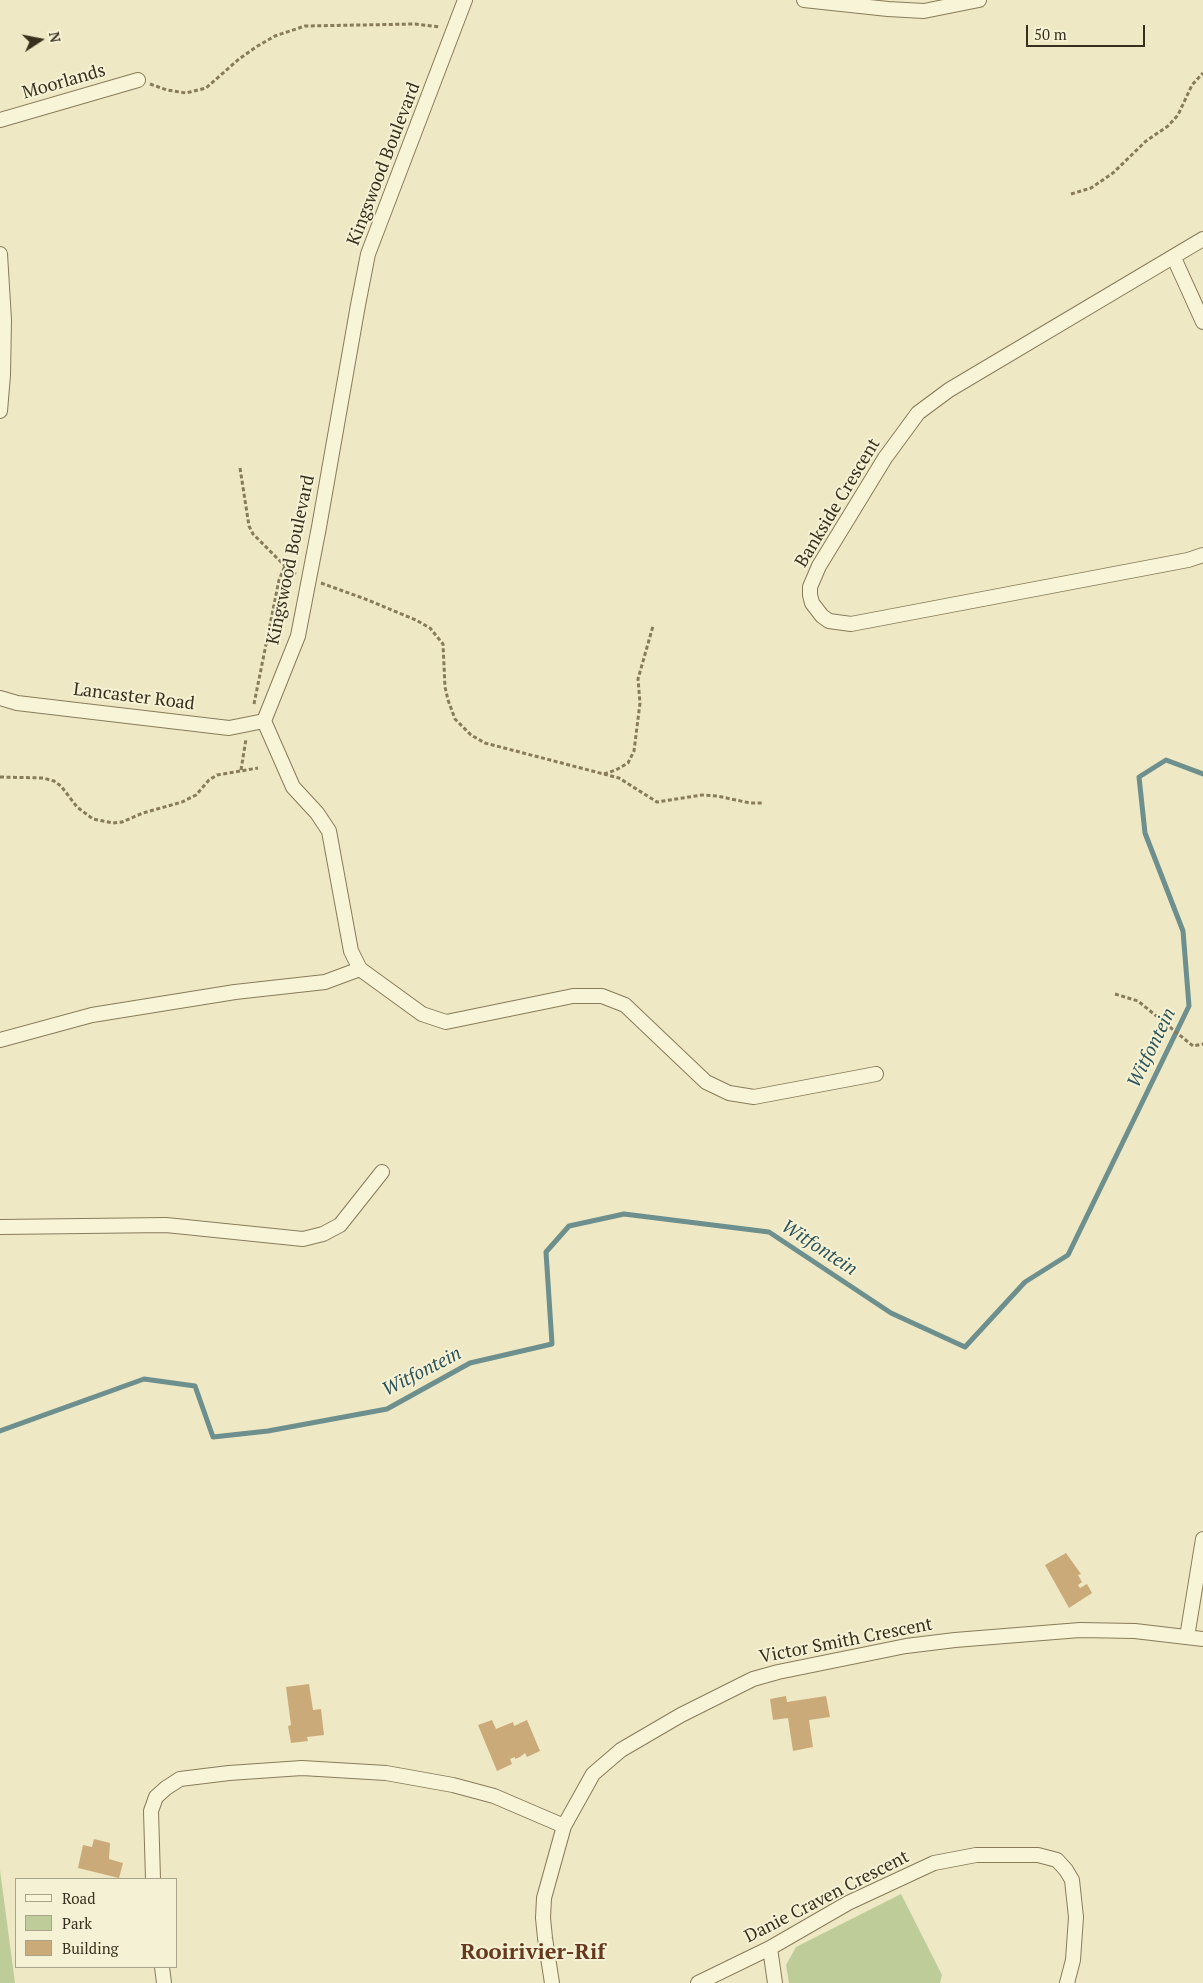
<!DOCTYPE html>
<html>
<head>
<meta charset="utf-8">
<style>
	body { margin:0 }
	#map { position:relative; width:1203px; height:1983px; overflow:hidden; background:#eee9c4; font-family:"PT Serif",serif }
	canvas { display:block }
	.legend { position:absolute; left:15px; top:1878px; width:162px; height:90px; box-sizing:border-box; background:#f5f1d4; border:1px solid #a9a48b; margin:0; padding:6px 9px; list-style:none; font-size:15px; color:#38301e }
	.legend li { display:flex; align-items:center; gap:10px; height:25px }
	.legend b { width:25px; border:1px solid #a9a48b }
	.north { position:absolute; left:15px; top:15px; width:50px; height:50px; -webkit-text-stroke:4px #f5f1d4; paint-order:stroke; rotate:79deg; font-size:14px; font-weight:700; line-height:20px; text-align:center; color:#38301e }
	.north::after { content:''; display:block; margin:auto; width:18px; height:22px; background:#38301e; clip-path:polygon(50% 0,100% 100%,50% 72%,0 100%) }
	.scale { position:absolute; left:1026px; top:25px; width:119px; height:22px; box-sizing:border-box; border:2px solid #38301e; border-top:0; padding-left:6px; font-size:15px; line-height:18px; white-space:nowrap; color:#38301e; -webkit-text-stroke:4px #f5f1d4; paint-order:stroke }
</style>
</head>
<body>
<div id="map">
<canvas width="1203" height="1983"></canvas>
<ul class="legend">
<li><b style="height:6px;background:#f8f4d7"></b>Road</li>
<li><b style="height:14px;background:#bdcc98"></b>Park</li>
<li><b style="height:14px;background:#cbaa7a"></b>Building</li>
</ul>
<div class="north">N</div>
<div class="scale">50 m</div>
</div>
<script>
const g = document.querySelector('canvas').getContext('2d');
g.lineJoin = 'round';
function fill(path, color) {
  g.fillStyle = color;
  g.fill(path, 'evenodd');
}
function shape(rows) {
  const path = new Path2D();
  for (const r of rows) {
    path.moveTo(r[0], r[1]);
    for (let i = 2; i < r.length; i += 2) path.lineTo(r[i], r[i + 1]);
  }
  return path;
}
function strokePath(path, color, width, dash) {
  g.strokeStyle = color;
  g.lineWidth = width;
  g.lineCap = dash ? 'butt' : 'round';
  g.setLineDash(dash || []);
  g.stroke(path);
}
function write(font, color, halo, rows, align = 'center') {
  g.font = font + ' "PT Serif",serif';
  g.lineWidth = 4;
  g.setLineDash([]);
  g.textBaseline = 'middle';
  g.strokeStyle = halo;
  g.fillStyle = color;
  for (const [text, x, y, turn = 0] of rows) {
    g.save();
    g.translate(x, y);
    g.rotate((+turn || 0) * Math.PI / 180);
    g.textAlign = isNaN(turn) ? turn : align;
    if (halo) g.strokeText(text, 0, 0);
    g.fillText(text, 0, 0);
    g.restore();
  }
}
const green = shape([
	[0,1870,15,1983,0,1983],
	[901,1894,942,1975,940,1983,789,1983,786,1965,796,1947]
]);
const stream = shape([
	[0,1431,144,1379,195,1386,213,1437,268,1431,387,1409,470,1363,552,1344,546,1252,569,1226,624,1214,769,1232,891,1313,965,1347,1025,1282,1068,1255,1189,1006,1183,931,1145,833,1139,777,1166,760,1203,774]
]);
const building = shape([
	[1066,1553,1081,1574,1078,1575,1082,1582,1078,1585,1080,1588,1087,1584,1092,1593,1069,1608,1045,1565],
	[309,1684,313,1710,321,1709,324,1735,307,1737,308,1741,291,1743,288,1726,291,1725,286,1687],
	[786,1696,787,1702,826,1696,830,1717,809,1720,813,1747,793,1751,788,1718,773,1720,770,1699],
	[492,1720,496,1729,513,1722,514,1726,527,1720,540,1751,527,1757,525,1753,520,1757,515,1759,515,1757,510,1759,512,1764,497,1771,478,1725],
	[94,1839,110,1843,109,1859,123,1863,119,1878,78,1868,83,1845,92,1847]
]);
const path = shape([
	[150,84,167,90,186,93,206,88,239,59,256,47,275,36,305,26,415,24,440,27],
	[1071,194,1091,188,1113,173,1146,141,1168,126,1178,115,1192,85,1203,73],
	[240,468,249,526,253,534,290,571,296,574],
	[321,583,368,600,416,620,430,628,443,644,445,687,448,700,455,719,471,735,485,743,619,778,657,802,702,795,717,796,750,803,763,803],
	[254,704,279,580,285,566],
	[241,770,246,739],
	[604,774,616,770,628,763,634,751,640,703,638,679,653,626],
	[0,777,43,778,54,781,61,786,77,807,93,819,113,823,122,822,143,813,182,802,196,795,209,780,217,775,258,768],
	[1115,994,1138,1001,1193,1046,1203,1044]
]);
const street = shape([
	[465,0,368,254,358,305,319,527,298,636,264,721,293,787,317,813,329,831,351,951,360,969,422,1014,446,1022,573,996,602,996,625,1005,706,1082,729,1093,754,1097,876,1074],
	[804,0,888,9,924,11,979,0],
	[0,120,138,80],
	[1203,239,949,390,918,413,885,458,819,566,810,587,810,595,812,603,822,616,829,621,851,624,1188,560,1203,555],
	[0,254,4,320,3,375,0,411],
	[1174,258,1203,322],
	[0,698,17,703,229,728,264,721],
	[0,1040,92,1015,235,992,325,982,360,969],
	[0,1227,166,1225,303,1239,323,1234,340,1225,382,1172],
	[1187,1637,1203,1539],
	[153,1879,151,1811,156,1797,166,1788,180,1779,229,1773,302,1768,386,1773,453,1785,494,1796,564,1826],
	[770,1948,775,1983],
	[162,1967,164,1983],
	[552,1983,545,1938,543,1918,544,1898,564,1826,593,1774,621,1750,681,1715,753,1679,778,1672,906,1646,955,1640,1080,1630,1135,1631,1203,1639],
	[698,1983,770,1948,848,1903,934,1863,976,1855,1038,1855,1057,1860,1066,1870,1072,1880,1076,1917,1073,1960,1067,1983]
]);
const streetNames = [
	["Moorlands",64,82,-16],
	["Kingswood Boulevard",384,164,-69],
	["Bankside Crescent",838,503,-59],
	["Kingswood Boulevard",291,560,-78],
	["Lancaster Road",134,697,7],
	["Victor Smith Crescent",846,1641,-11],
	["Danie Craven Crescent",827,1897,-27]
];
const waterNames = [
	["Witfontein",1152,1048,-64],
	["Witfontein",819,1248,33],
	["Witfontein",422,1372,-27]
];
const districtNames = [
	["Rooirivier-Rif",533,1953]
];
fill(green, '#bdcc98');
strokePath(stream, '#6d8f8d', 5);
fill(building, '#cbaa7a');
strokePath(street, '#887b5b', 16);
strokePath(path, '#887b5b', 3, [4, 2.5]);
strokePath(street, '#f8f4d7', 14);
write('18px', '#38301e', '#f5f1d4', streetNames);
write('italic 19px', '#2e5358', '#f5f1d4', waterNames);
write('bold 22px', '#64391e', '#f5f1d4', districtNames);
</script>
</body>
</html>
